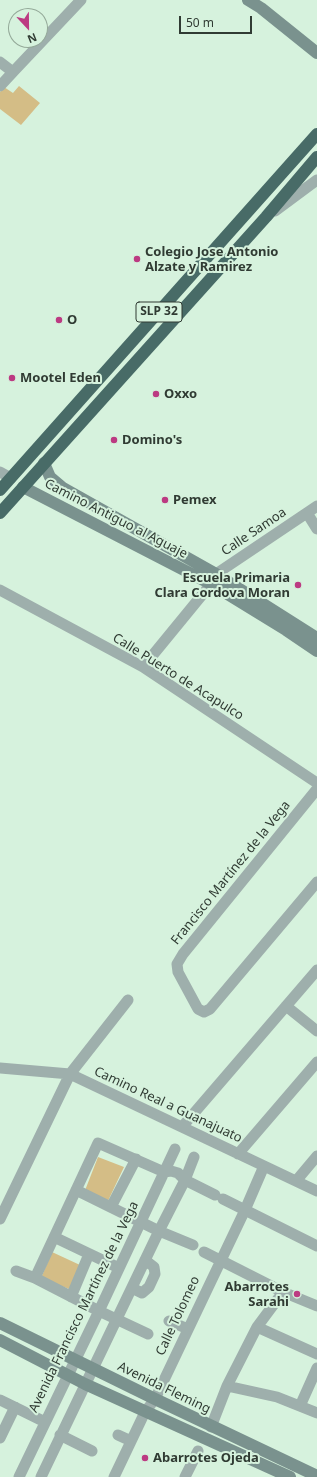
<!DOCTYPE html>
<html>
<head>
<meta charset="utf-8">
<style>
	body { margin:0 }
	#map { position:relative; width:317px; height:1477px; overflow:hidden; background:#d6f2dd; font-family:"Noto Sans",sans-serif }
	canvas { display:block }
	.north { position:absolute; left:8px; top:8px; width:40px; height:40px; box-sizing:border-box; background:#d6f2dd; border:1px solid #94a999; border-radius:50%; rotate:158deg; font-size:11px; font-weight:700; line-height:16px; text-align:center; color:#303b33 }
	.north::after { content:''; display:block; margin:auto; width:14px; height:18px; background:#bc3a82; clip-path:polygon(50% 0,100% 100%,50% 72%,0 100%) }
	.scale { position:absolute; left:179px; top:16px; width:73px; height:18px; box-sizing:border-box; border:2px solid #303b33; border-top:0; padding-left:5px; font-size:12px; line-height:14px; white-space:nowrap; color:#303b33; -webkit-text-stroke:3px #d6f2dd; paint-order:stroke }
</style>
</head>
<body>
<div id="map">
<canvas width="317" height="1477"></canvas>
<div class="north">N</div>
<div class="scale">50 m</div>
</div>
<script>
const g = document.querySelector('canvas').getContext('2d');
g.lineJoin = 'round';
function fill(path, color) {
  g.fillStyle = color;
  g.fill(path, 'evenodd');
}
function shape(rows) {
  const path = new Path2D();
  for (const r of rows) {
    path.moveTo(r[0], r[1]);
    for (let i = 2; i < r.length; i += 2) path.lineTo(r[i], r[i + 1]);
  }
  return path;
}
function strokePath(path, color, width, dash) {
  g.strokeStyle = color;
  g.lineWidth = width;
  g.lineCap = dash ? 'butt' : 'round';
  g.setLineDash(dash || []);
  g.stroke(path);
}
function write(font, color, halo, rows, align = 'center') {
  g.font = font + ' "Noto Sans",sans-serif';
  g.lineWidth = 4;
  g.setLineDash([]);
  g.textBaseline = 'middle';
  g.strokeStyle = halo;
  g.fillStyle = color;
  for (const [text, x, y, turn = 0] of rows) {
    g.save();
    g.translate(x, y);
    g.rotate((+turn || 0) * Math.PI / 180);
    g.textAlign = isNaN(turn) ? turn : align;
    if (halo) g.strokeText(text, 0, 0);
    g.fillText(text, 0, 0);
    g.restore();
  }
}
const green = shape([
	[19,86,40,103,21,125,0,109,0,92,4,87,13,93],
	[98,1157,124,1167,107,1203,84,1193],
	[52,1252,80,1265,69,1289,41,1278]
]);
const street = shape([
	[0,62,13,72,81,0],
	[0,86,13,72],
	[275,211,317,180],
	[0,472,11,478],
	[307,513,317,529],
	[0,590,143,667,317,783],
	[143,667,211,584,216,574,317,506],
	[317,789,183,954,177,964,178,972,198,1009,204,1012,210,1009,317,882],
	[286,1006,317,1031],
	[0,1068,70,1074,317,1191],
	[182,1127,317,970],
	[238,1154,317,1062],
	[296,1181,317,1156],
	[76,1190,159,1231,193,1245],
	[223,1199,317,1246],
	[111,1207,136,1159],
	[0,1219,70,1074,128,1000],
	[54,1237,119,1268],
	[204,1252,283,1292,317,1306],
	[16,1271,35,1278,99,1311,148,1334],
	[35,1278,98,1143,164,1172,171,1171,178,1173,185,1180,215,1195],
	[132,1288,142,1293,149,1287,155,1274,154,1267,145,1260],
	[71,1297,89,1254],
	[169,1321,188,1329],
	[257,1327,317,1354],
	[227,1386,277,1397,317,1413],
	[0,1400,45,1422],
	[300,1406,317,1368],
	[211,1427,227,1386,257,1327,283,1292],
	[60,1435,92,1451],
	[118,1435,131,1441],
	[0,1438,15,1407],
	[19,1477,99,1311,175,1149],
	[41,1477,159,1231,185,1180,194,1157],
	[114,1477,145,1412,155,1399,245,1210,264,1166],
	[185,1477,198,1451]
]);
const secondary = shape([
	[248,0,261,8,317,53],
	[44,463,50,477,63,488,216,574,317,638],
	[23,487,211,584,286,630,317,651],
	[0,1323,155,1399,317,1476],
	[0,1340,85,1384,290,1477]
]);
const highway = shape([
	[0,490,317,134],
	[0,513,266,217,317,157]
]);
const markers = [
	[137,259,4,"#bc3a82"],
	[59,320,4,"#bc3a82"],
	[12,378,4,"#bc3a82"],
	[156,394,4,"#bc3a82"],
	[114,440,4,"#bc3a82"],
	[165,500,4,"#bc3a82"],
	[298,585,4,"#bc3a82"],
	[297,1294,4,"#bc3a82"],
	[145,1458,4,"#bc3a82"]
];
const shields = [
	[159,312,46]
];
const shieldNames = [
	["SLP 32",159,312]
];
const poiNames = [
	["Colegio Jose Antonio",145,252],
	["Alzate y Ramirez",145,267],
	["O",67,320],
	["Mootel Eden",20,378],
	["Oxxo",164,394],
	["Domino's",122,440],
	["Pemex",173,500],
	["Escuela Primaria",290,578,"right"],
	["Clara Cordova Moran",290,593,"right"],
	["Abarrotes",289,1287,"right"],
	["Sarahi",289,1302,"right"],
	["Abarrotes Ojeda",153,1458]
];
const streetNames = [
	["Camino Antiguo al Aguaje",116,519,27],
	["Calle Samoa",254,532,-34],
	["Calle Puerto de Acapulco",178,677,32],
	["Francisco Martínez de la Vega",231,873,-51],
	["Camino Real a Guanajuato",168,1105,25],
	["Avenida Francisco Martínez de la Vega",84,1307,-64],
	["Calle Tolomeo",178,1316,-65],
	["Avenida Fleming",164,1388,26]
];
fill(green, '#d4bd86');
strokePath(street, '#9eafac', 11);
strokePath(secondary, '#7a928e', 12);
strokePath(highway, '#486b67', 12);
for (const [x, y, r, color] of markers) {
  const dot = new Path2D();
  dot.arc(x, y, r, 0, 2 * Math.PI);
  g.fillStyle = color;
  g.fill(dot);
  strokePath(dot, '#d6f2dd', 1.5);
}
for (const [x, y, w] of shields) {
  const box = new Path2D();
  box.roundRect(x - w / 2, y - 10, w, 20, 3);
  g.fillStyle = '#d6f2dd';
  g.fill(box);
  strokePath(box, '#303b33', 1);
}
write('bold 12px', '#303b33', null, shieldNames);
write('bold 13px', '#303b33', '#d6f2dd', poiNames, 'left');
write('13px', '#303b33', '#d6f2dd', streetNames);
</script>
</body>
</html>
